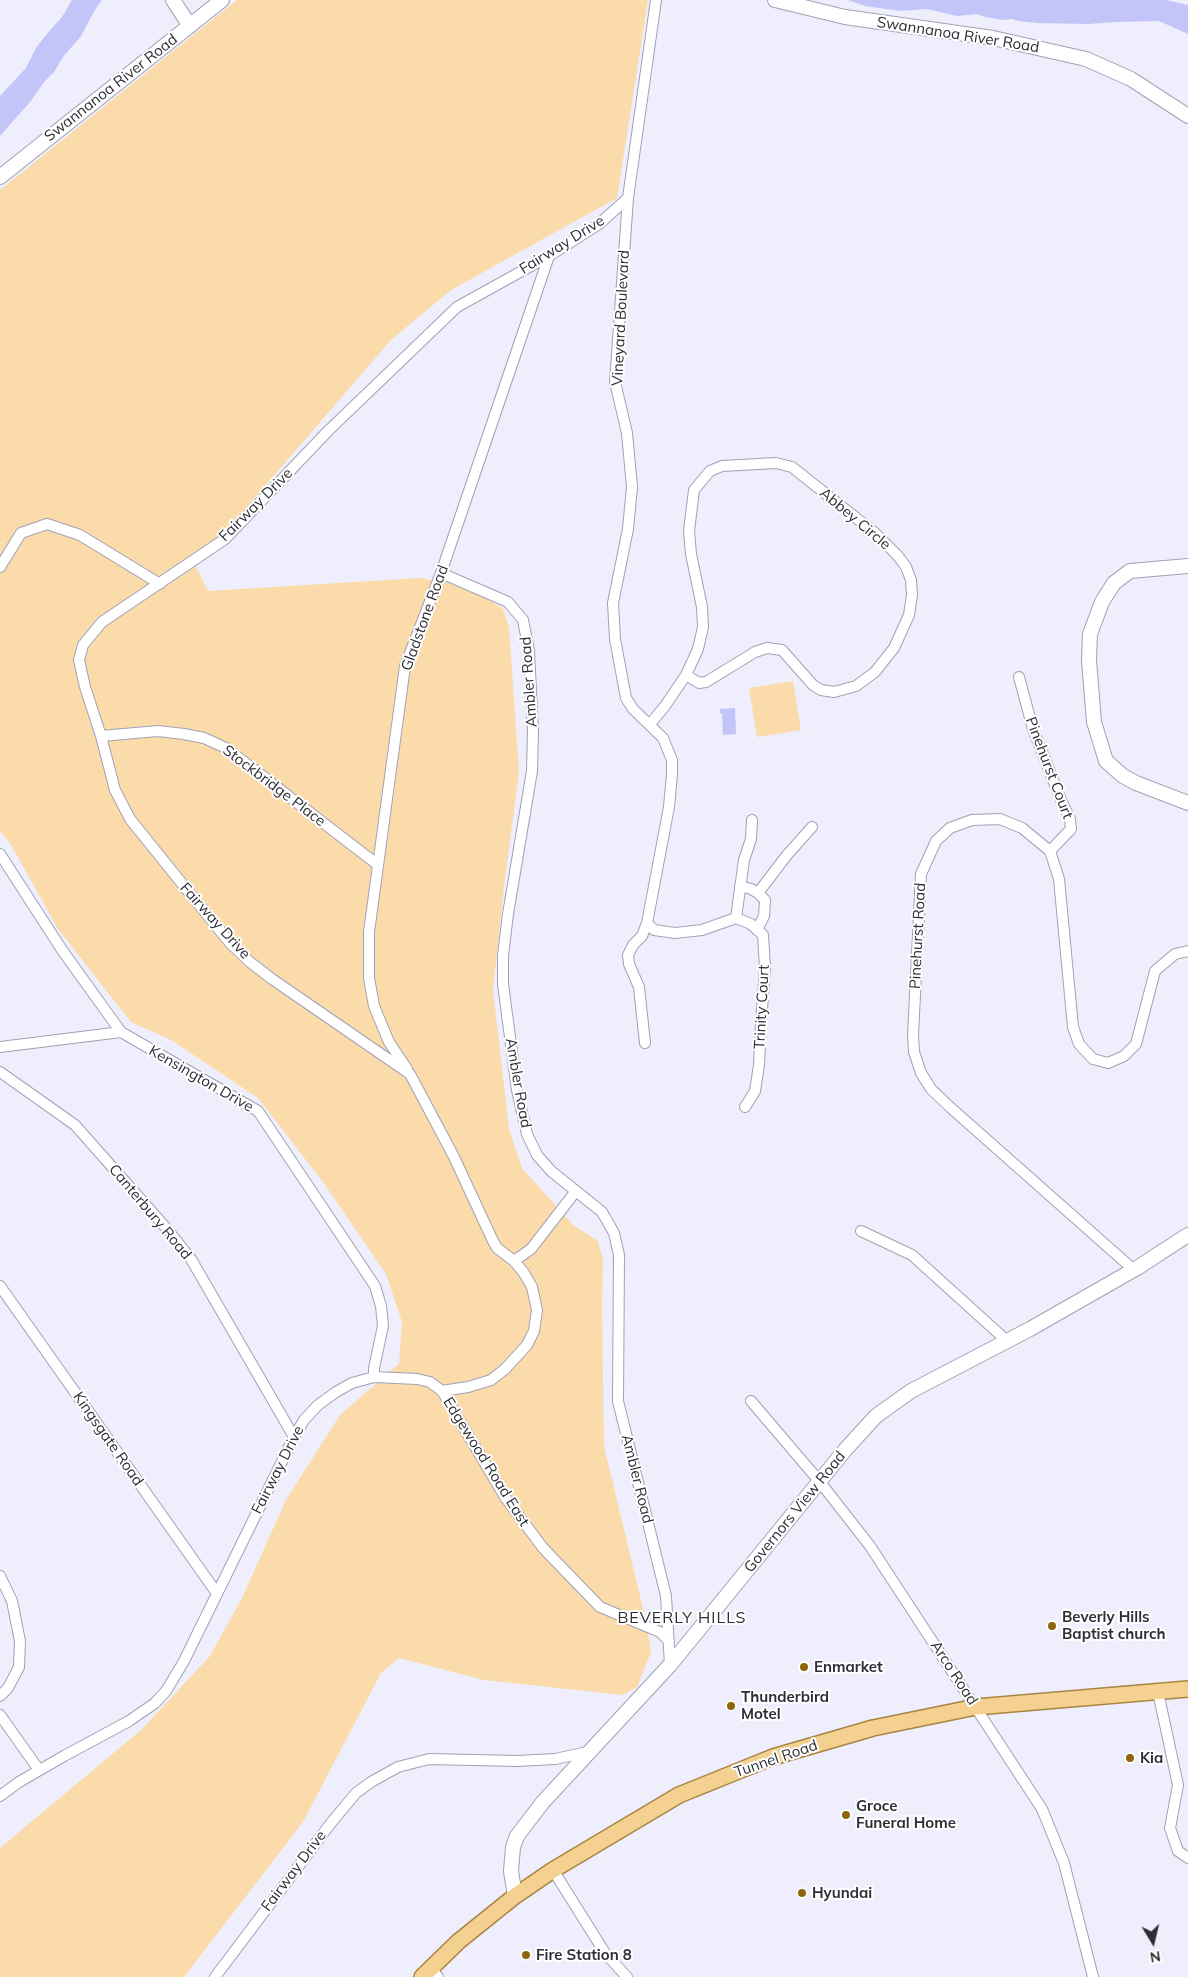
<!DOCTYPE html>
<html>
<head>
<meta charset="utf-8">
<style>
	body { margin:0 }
	#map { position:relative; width:1188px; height:1977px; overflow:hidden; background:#eeeefc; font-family:Mulish,sans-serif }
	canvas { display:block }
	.north { position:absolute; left:1128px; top:1917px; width:50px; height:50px; -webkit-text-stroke:4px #fff; paint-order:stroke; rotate:171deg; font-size:14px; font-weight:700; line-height:20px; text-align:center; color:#2d2e36 }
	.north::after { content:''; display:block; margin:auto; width:18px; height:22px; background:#2d2e36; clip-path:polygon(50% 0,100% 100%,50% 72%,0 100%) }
</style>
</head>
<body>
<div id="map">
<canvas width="1188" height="1977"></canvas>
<div class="north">N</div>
</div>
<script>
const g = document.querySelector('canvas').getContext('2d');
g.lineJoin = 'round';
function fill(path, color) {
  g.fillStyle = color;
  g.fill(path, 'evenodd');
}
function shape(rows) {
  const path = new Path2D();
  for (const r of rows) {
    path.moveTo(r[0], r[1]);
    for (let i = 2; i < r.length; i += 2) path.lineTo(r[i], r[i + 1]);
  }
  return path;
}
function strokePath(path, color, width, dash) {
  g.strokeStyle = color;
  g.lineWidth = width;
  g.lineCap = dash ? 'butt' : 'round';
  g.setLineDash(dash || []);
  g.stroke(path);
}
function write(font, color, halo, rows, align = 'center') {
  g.font = font + ' Mulish,sans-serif';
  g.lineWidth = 4;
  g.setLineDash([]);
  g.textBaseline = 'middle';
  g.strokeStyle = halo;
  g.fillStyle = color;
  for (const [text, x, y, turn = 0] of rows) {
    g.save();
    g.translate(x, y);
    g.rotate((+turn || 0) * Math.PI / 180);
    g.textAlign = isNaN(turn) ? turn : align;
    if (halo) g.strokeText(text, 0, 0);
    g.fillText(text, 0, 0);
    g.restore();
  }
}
const green = shape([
	[237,0,648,0,617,198,451,290,391,340,228,529,191,557,208,591,420,578,449,583,483,596,503,609,509,627,519,772,504,887,493,990,509,1129,522,1168,573,1225,598,1241,603,1259,602,1304,604,1446,645,1617,651,1652,637,1687,622,1695,484,1680,399,1658,381,1673,303,1822,184,1977,0,1977,0,1848,141,1730,210,1656,242,1598,286,1500,340,1415,399,1364,402,1322,386,1274,323,1182,258,1098,171,1040,131,1022,58,929,10,843,0,831,0,190],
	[793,681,801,730,757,737,749,688]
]);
const water = shape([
	[72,0,102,0,96,8,81,36,63,57,54,72,44,82,30,102,0,136,0,96,26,68,36,48,46,35,62,17],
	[848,0,1166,0,1188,5,1188,34,1159,21,1116,22,1088,24,1037,23,1019,21,1012,19,1003,20,985,17,977,14,957,16,927,9,901,11,865,6],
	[735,708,736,734,723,735,722,714,720,713,720,709]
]);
const street = shape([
	[628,198,615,382,627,433,632,487,628,529,613,603,615,639,626,698,633,709,663,738,672,760,672,774,669,807,647,923,642,936,633,945,628,955,629,964,639,987,645,1043],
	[776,463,792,467,875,533,898,556,906,567,911,580,912,595,909,615,894,648,875,672,856,686,834,692,821,690,813,685,782,650,767,648,755,652,706,682,699,683,686,675,698,649,703,627,702,607,691,554,689,531,694,490,710,471,722,466,776,463],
	[0,567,21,533,47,524,80,535,160,584],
	[441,573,508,602,523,620,529,651,533,730,532,771,508,914,503,955,503,984,517,1090,527,1134,537,1155,551,1171,602,1212,614,1233,619,1255,618,1401,666,1596,670,1665],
	[1019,677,1033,729,1061,800,1070,819,1071,829,1050,851],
	[650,724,665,706,686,675],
	[101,736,158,731,184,734,204,738,226,748,378,865],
	[0,854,62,950,121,1032,258,1111,375,1286,381,1306,383,1326,374,1368,374,1377],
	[740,886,751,889,758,893,765,900,764,916,757,930],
	[758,893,787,855,812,827],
	[736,918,751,924,763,935,765,968,761,1023,759,1065,755,1091,745,1107],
	[647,923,654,930,675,933,702,930,736,918,744,860,751,839,752,820],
	[0,1047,121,1032],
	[407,1069,389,1042,374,1006,369,978,369,932,405,666,441,573,549,256],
	[0,1072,75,1125,167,1229,191,1259,294,1437],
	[861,1231,912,1255,1007,1341],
	[514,1261,531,1249,576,1191],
	[1134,1270,951,1108,931,1089,921,1073,914,1052,913,1035,921,874,936,841,950,828,972,820,1000,819,1022,828,1050,851,1059,879,1073,1027,1079,1044,1093,1059,1108,1063,1124,1056,1136,1044,1155,971,1175,954,1188,951],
	[0,1286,216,1592],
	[442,1391,505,1497,543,1548,600,1607,660,1632,669,1641],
	[751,1401,820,1482,870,1546,1042,1809,1064,1863,1093,1977],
	[0,1576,12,1601,20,1641,19,1667,8,1688,0,1696],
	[1158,1692,1178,1785,1170,1828,1178,1851,1188,1858],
	[0,1715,39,1770],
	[0,1796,19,1782,64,1756,129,1721,155,1703,166,1691,184,1661,294,1437,304,1420,318,1405,336,1392,352,1383,374,1377,417,1379,430,1382,442,1391,468,1387,491,1380,505,1369,527,1345,534,1331,537,1310,532,1287,524,1273,514,1261,497,1248,493,1241,454,1157,410,1074,272,979,250,962,230,943,130,819,115,790,101,736,85,687,79,660,83,645,102,622,225,539,328,431,457,307,549,256,599,224,628,198,656,0],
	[553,1870,605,1953,627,1977],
	[431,1968,438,1977],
	[215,1977,331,1823,356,1793,371,1782,398,1767,429,1759,517,1761,555,1759,588,1752]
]);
const secondary = shape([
	[173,0,190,26],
	[775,0,845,17,993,38,1086,59,1131,79,1188,116],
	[0,177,222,0],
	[1188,566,1130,571,1114,583,1102,602,1090,634,1089,660,1094,722,1106,761,1123,776,1136,783,1188,803],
	[515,1896,511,1871,513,1847,517,1836,543,1802,670,1665,845,1450,876,1416,911,1391,1030,1329,1137,1268,1188,1235]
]);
const primary = shape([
	[422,1977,459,1941,515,1896,553,1870,679,1795,773,1757,873,1728,976,1707,1188,1689]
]);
const markers = [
	[1052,1626,5,"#8f650c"],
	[804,1667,5,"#8f650c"],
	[731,1706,5,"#8f650c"],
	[1130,1758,5,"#8f650c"],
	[846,1815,5,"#8f650c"],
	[802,1893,5,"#8f650c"],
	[526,1955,5,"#8f650c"]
];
const streetNames = [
	["Swannanoa River Road",958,35,9],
	["Swannanoa River Road",111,88,-38],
	["Fairway Drive",562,245,-32],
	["Vineyard Boulevard",621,318,-87],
	["Fairway Drive",256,505,-45],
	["Abbey Circle",855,519,40],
	["Gladstone Road",425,618,-70],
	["Ambler Road",529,682,-94],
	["Pinehurst Court",1049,768,69],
	["Stockbridge Place",274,786,37],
	["Fairway Drive",215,921,48],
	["Pinehurst Road",918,936,-87],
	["Trinity Court",762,1007,-87],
	["Kensington Drive",201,1079,30],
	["Ambler Road",518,1083,80],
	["Canterbury Road",150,1212,50],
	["Kingsgate Road",108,1439,55],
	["Edgewood Road East",486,1462,58],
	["Fairway Drive",278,1470,-63],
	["Ambler Road",637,1479,76],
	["Governors View Road",795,1512,-51],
	["Arco Road",954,1673,57],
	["Tunnel Road",776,1759,-19],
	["Fairway Drive",294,1871,-53]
];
const poiNames = [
	["Beverly Hills",1062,1617],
	["Baptist church",1062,1634],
	["Enmarket",814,1667],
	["Thunderbird",741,1697],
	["Motel",741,1714],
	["Kia",1140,1758],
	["Groce",856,1806],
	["Funeral Home",856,1823],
	["Hyundai",812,1893],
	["Fire Station 8",536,1955]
];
const neighbourhoodNames = [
	["BEVERLY HILLS",682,1618]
];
fill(green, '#fbdbaa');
fill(water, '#c3c4f8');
strokePath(street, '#a0a1b6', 12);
strokePath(secondary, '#a0a1b6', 16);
strokePath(primary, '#aa8442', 18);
strokePath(street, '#fff', 10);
strokePath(secondary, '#fff', 14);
strokePath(primary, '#f4d191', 15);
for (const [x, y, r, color] of markers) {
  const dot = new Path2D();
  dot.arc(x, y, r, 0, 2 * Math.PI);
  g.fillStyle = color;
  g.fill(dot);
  strokePath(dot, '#fff', 2);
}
write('15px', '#2d2e36', '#fff', streetNames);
write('bold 15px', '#2d2e36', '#fff', poiNames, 'left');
g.letterSpacing = '1px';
write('16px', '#2d2e36', '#fff', neighbourhoodNames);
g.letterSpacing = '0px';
</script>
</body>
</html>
